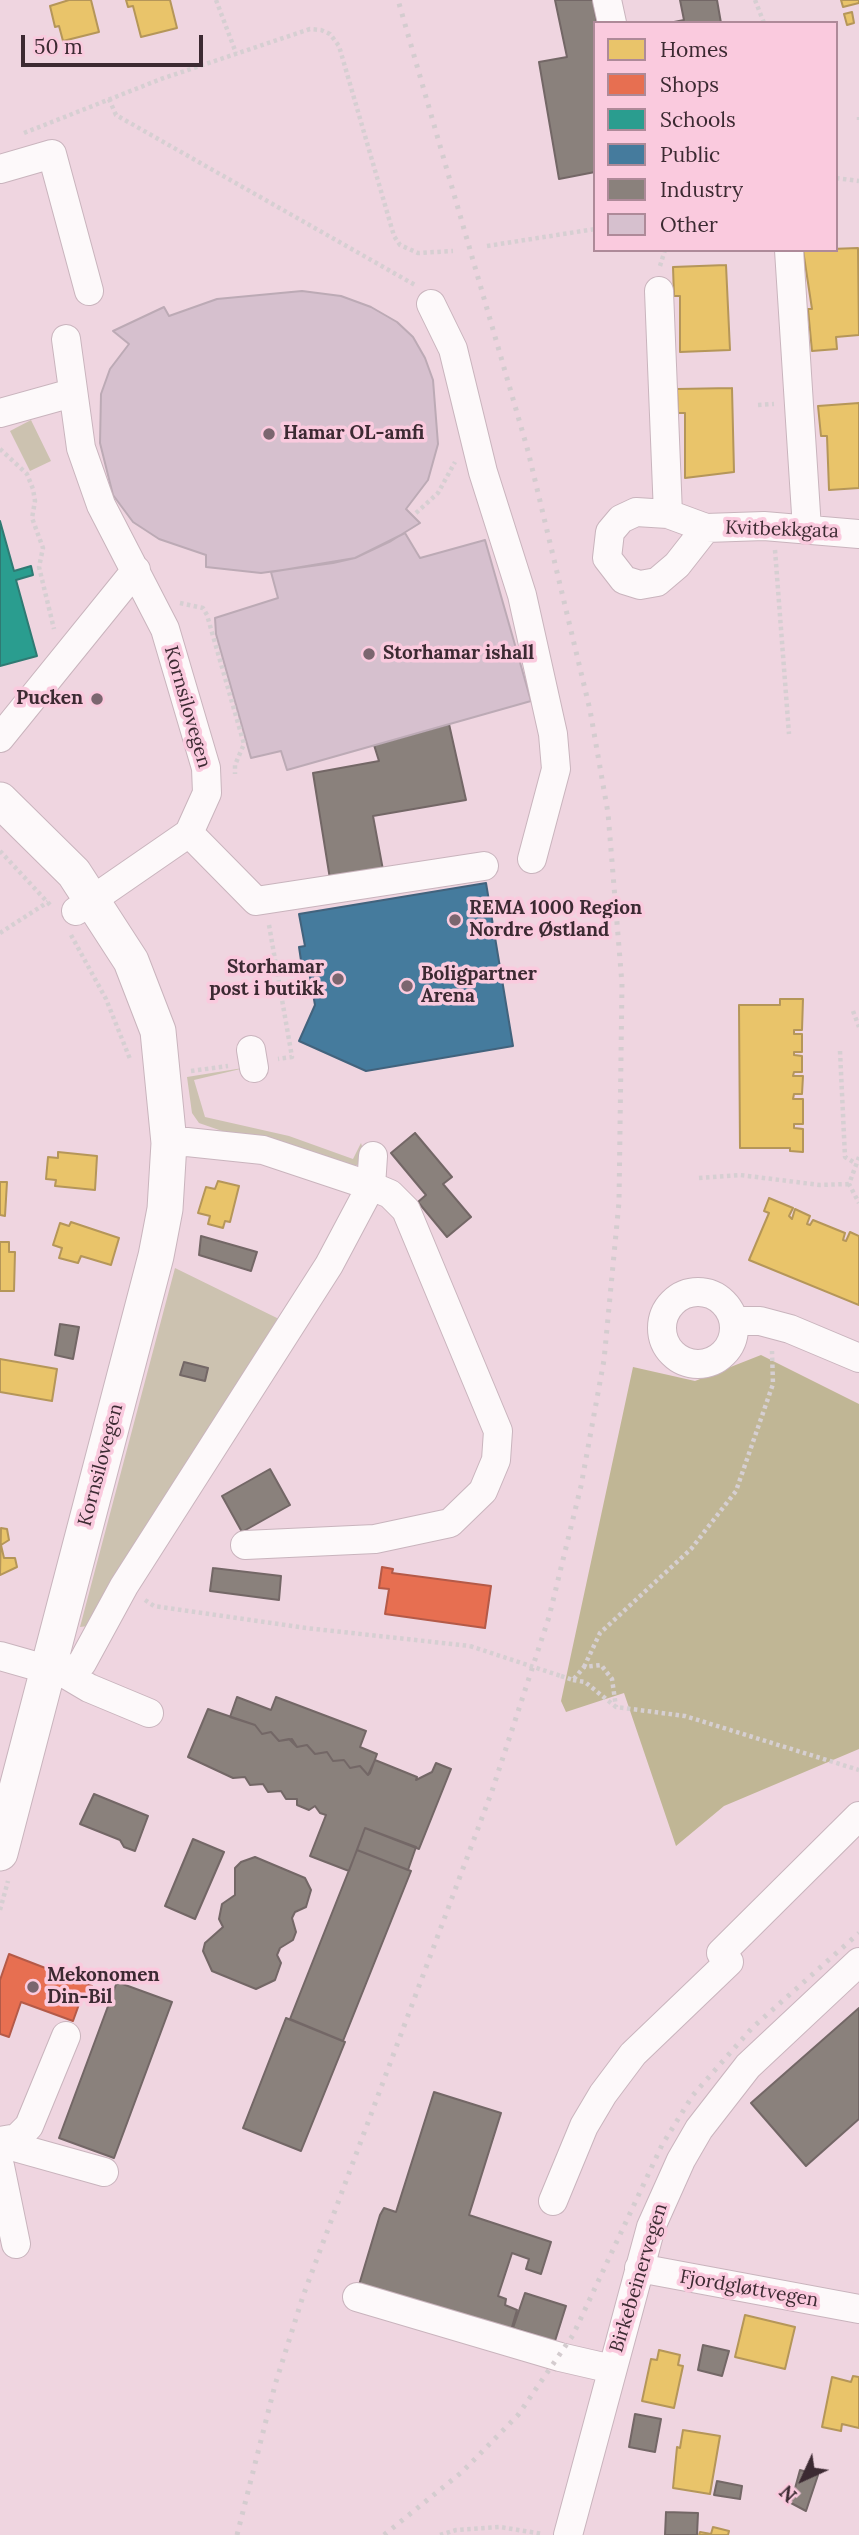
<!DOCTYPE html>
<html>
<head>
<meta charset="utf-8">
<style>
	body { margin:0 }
	#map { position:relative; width:859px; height:2535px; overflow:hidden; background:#efd5e0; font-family:Lora,serif }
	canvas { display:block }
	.legend { position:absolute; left:593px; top:21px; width:245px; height:231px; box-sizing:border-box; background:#facade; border:2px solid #ae8a99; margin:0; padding:9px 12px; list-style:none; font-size:21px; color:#3c2a32 }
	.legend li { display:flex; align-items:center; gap:14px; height:35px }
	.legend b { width:35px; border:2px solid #ae8a99 }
	.north { position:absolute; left:768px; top:2444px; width:70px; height:70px; -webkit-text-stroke:5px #facade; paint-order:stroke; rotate:225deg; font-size:19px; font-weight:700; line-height:28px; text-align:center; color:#3c2a32 }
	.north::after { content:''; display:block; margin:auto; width:24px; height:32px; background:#3c2a32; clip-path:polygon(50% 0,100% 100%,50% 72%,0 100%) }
	.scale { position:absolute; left:21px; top:35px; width:182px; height:32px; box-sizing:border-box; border:4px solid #3c2a32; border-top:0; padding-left:9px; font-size:21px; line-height:24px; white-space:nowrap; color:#3c2a32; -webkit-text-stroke:5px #facade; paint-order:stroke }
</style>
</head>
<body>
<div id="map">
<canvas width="859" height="2535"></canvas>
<ul class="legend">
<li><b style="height:19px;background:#e9c46a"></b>Homes</li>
<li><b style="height:19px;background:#e76f51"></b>Shops</li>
<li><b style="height:19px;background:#2a9d8f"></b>Schools</li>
<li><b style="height:19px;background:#457b9d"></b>Public</li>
<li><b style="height:19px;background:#8a817c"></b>Industry</li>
<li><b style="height:19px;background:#d6c0ce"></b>Other</li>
</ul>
<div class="north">N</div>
<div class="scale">50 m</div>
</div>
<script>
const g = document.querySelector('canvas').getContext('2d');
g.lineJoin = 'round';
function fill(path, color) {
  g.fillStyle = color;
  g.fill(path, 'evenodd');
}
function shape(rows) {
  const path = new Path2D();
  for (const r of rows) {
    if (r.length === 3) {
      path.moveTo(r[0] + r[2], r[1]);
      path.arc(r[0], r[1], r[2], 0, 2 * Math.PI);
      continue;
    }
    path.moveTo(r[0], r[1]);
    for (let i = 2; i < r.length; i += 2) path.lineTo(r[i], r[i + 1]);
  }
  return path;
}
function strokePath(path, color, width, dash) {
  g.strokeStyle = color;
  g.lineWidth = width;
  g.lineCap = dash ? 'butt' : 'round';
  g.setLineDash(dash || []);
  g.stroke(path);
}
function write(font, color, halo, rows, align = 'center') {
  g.font = font + ' Lora,serif';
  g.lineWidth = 7;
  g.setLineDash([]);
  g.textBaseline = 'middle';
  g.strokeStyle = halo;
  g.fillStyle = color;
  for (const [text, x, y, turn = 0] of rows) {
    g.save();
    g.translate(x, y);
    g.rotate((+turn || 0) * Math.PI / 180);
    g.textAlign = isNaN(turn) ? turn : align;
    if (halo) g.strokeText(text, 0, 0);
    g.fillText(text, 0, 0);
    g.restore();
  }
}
const green = shape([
	[31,420,51,461,30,471,10,431],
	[249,1067,194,1080,205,1117,289,1136,353,1159,361,1143,364,1152,359,1164,355,1166,278,1141,225,1132,199,1123,192,1113,187,1077],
	[175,1268,279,1319,88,1626,80,1627]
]);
const forest = shape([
	[761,1355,859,1404,859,1749,724,1806,676,1846,624,1693,566,1712,561,1701,633,1367,695,1381]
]);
const homes = shape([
	[69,0,91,0,99,32,63,41,59,26,55,27,50,6,69,0],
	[126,0,170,0,177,28,141,37,133,6,128,7,126,0],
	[841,0,859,0,859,3,843,7,841,0],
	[852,12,854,23,847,25,844,14,852,12],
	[858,248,859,335,836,337,837,349,812,351,808,309,812,309,803,250,858,248],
	[726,265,730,350,680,352,680,296,674,296,673,267,726,265],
	[732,388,734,472,685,478,685,413,678,413,677,389,732,388],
	[859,403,859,488,829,490,827,436,821,436,818,406,859,403],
	[780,999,803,999,802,1030,794,1030,794,1034,802,1034,802,1052,794,1052,794,1055,802,1056,802,1072,794,1072,793,1076,803,1076,802,1094,794,1094,793,1099,803,1099,803,1124,794,1124,794,1128,803,1129,803,1152,790,1151,790,1148,740,1148,739,1005,780,1005,780,999],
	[58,1152,97,1156,95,1190,55,1186,56,1180,46,1179,48,1157,58,1158,58,1152],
	[218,1181,239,1186,230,1222,225,1221,223,1228,208,1224,210,1216,198,1213,206,1187,215,1189,218,1181],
	[0,1182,7,1182,5,1216,0,1215,0,1182],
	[769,1198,793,1208,789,1216,792,1219,795,1209,810,1216,807,1224,810,1225,813,1220,845,1233,843,1240,846,1241,850,1232,859,1236,859,1305,749,1260,769,1213,764,1211,769,1198],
	[71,1222,119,1238,111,1265,81,1256,78,1263,59,1258,62,1248,53,1245,60,1223,69,1226,71,1222],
	[0,1242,9,1242,9,1252,15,1252,14,1291,0,1291,0,1242],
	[0,1359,57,1369,52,1401,0,1392,0,1359],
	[1,1528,7,1529,9,1540,1,1545,4,1558,15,1558,17,1567,0,1575,1,1528],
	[745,2315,795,2327,785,2369,735,2357,745,2315],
	[659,2350,680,2355,678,2365,683,2366,674,2408,642,2401,651,2359,657,2360,659,2350],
	[853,2376,859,2377,859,2428,842,2424,841,2431,822,2427,832,2377,851,2382,853,2376],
	[683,2430,720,2436,710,2494,673,2488,677,2447,680,2448,683,2430],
	[713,2527,729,2531,728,2535,699,2535,700,2532,711,2534,713,2527]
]);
const shops = shape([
	[382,1567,393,1569,392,1573,491,1586,485,1628,385,1614,389,1589,379,1588,382,1567],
	[9,1954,92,1986,88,1998,82,1996,73,2021,21,2002,9,2037,0,2034,0,1980,9,1954]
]);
const schools = shape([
	[0,521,14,571,31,566,33,575,16,580,37,656,0,666,0,521]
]);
const public = shape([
	[486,883,513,1046,366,1071,299,1041,315,1005,308,966,302,967,299,947,305,946,299,914,486,883]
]);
const industry = shape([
	[555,0,593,0,597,23,595,23,595,172,559,179,539,62,567,57,555,0],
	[680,0,717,0,721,23,669,23,684,20,680,0],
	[449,724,466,800,373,816,383,870,330,879,313,773,379,761,374,745,449,724],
	[415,1133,452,1177,443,1184,471,1217,447,1237,418,1202,426,1195,391,1153,415,1133],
	[201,1236,257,1252,251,1271,199,1255,201,1236],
	[60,1324,79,1327,73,1359,55,1355,60,1324],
	[184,1362,208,1368,205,1381,180,1375,184,1362],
	[270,1469,290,1505,242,1532,222,1496,270,1469],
	[213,1568,281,1576,279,1600,210,1591,213,1568],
	[237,1697,271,1710,276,1697,366,1731,360,1747,377,1754,370,1773,368,1775,360,1766,350,1768,344,1760,333,1761,327,1752,315,1754,307,1745,297,1747,292,1739,279,1741,271,1732,262,1734,255,1725,230,1717,237,1697],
	[208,1709,255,1725,262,1734,271,1732,279,1741,289,1739,297,1747,307,1745,315,1754,327,1752,333,1761,344,1760,350,1768,360,1766,368,1775,375,1760,417,1777,416,1780,432,1772,436,1763,451,1769,419,1849,365,1828,349,1871,310,1856,326,1815,320,1813,315,1806,309,1810,297,1805,297,1799,286,1799,281,1791,268,1792,263,1784,250,1785,245,1777,233,1778,188,1757,208,1709],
	[94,1794,148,1816,135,1851,124,1847,120,1840,80,1824,94,1794],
	[365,1828,416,1847,408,1870,357,1850,365,1828],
	[193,1839,224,1852,195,1919,165,1906,193,1839],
	[357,1850,411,1871,343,2041,290,2019,357,1850],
	[255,1857,305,1878,311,1890,306,1907,295,1912,292,1918,296,1932,293,1940,280,1948,277,1955,281,1963,275,1980,256,1989,212,1971,203,1951,205,1943,223,1927,219,1919,222,1904,235,1895,235,1868,241,1862,255,1857],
	[117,1982,172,2002,114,2158,59,2138,117,1982],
	[859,2008,859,2119,806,2166,751,2103,859,2008],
	[286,2018,345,2042,301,2151,243,2128,286,2018],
	[434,2092,501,2113,469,2215,551,2242,541,2274,526,2269,529,2259,512,2253,498,2296,506,2299,505,2305,517,2310,510,2334,359,2285,380,2215,384,2208,396,2212,434,2092],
	[525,2293,566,2306,555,2341,513,2328,525,2293],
	[703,2345,729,2351,722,2376,698,2370,703,2345],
	[635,2414,661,2419,655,2452,629,2447,635,2414],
	[800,2470,818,2475,806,2511,791,2503,800,2470],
	[717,2481,742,2486,740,2499,714,2495,717,2481],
	[666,2512,698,2513,697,2535,665,2535,666,2512]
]);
const building = shape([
	[302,291,341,296,371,307,397,322,413,337,425,358,433,380,438,444,428,480,406,509,420,523,391,541,355,558,333,563,261,573,206,567,206,555,159,539,133,522,113,495,100,443,101,394,110,369,129,344,113,331,164,307,169,316,217,299,302,291],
	[405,533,420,558,485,540,531,701,287,770,281,751,251,758,216,634,215,618,278,598,271,572,355,558,405,533]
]);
const path = shape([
	[216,0,236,53],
	[755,0,764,23],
	[109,99,116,115,415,285],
	[859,117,859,120],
	[24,133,161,79,310,29,321,30,330,34,339,46,394,236,400,245,418,253,453,251],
	[836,178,859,181],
	[487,246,595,229],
	[660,266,665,250],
	[758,405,774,404],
	[0,449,27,474,33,489,35,501,32,518,43,548,39,567,54,629],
	[416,513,438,493,455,462],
	[775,550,789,734],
	[180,603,203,608,207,615,244,744,235,765,235,774],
	[0,851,52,907],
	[269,925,292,1057,278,1059],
	[0,933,48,902],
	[71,935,106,999,130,1059],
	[853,1011,859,1027],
	[840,1051,845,1157,855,1163],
	[191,1071,228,1066],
	[859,1157,849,1184,859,1203],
	[699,1178,740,1175,820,1185,849,1184],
	[145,1600,154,1606,306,1628,470,1646],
	[584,1667,600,1633,691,1549,736,1491,773,1384,772,1351],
	[561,1676,573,1680,584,1667,601,1665,612,1679,616,1707],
	[573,1680,585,1682,616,1707,685,1716,859,1770],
	[0,1910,8,1881],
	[440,2535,456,2530,500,2527,543,2534]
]);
const minor = shape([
	[607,0,612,23],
	[0,169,52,154,89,291],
	[789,250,807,529],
	[659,291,668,514],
	[431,304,453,349,483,472,522,595,553,734,556,769,532,859],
	[66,339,81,448,101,505,165,629,206,768,207,793,189,833,76,911],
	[0,413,72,393],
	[706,528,677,565,657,582,640,585,624,580,607,558,610,532,621,519,636,512,668,514,706,528,764,526,859,534],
	[0,738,136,570],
	[189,833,256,901,484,866],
	[251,1050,254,1068],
	[698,1328,36],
	[734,1321,760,1321,790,1329,859,1358],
	[245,1545,375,1539,450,1523,483,1491,496,1460,498,1431,406,1210,390,1194,371,1186,373,1156],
	[0,1656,67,1675,82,1663,124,1586,329,1265,371,1186,263,1150,187,1142,169,1143],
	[67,1675,89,1688,149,1713],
	[721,1953,859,1816],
	[0,2141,17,2138,29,2126,66,2036],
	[0,2143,104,2172],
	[0,2166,16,2244],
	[553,2201,584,2126,603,2094,633,2054,729,1962],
	[639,2268,859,2309],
	[357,2297,560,2357,612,2369],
	[568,2535,651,2227,681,2160,699,2129,748,2066,859,1962]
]);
const major = shape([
	[0,800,74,873,131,961,158,1031,169,1143,165,1209,156,1256,0,1853]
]);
const rail = shape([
	[237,2535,275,2385,303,2296,492,1791,549,1617,581,1486,604,1360,619,1202,622,984,608,813,590,710,528,451,398,0],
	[384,2535,462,2472,518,2415,573,2335,662,2145,693,2095,752,2028,859,1933]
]);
const pathBridge = shape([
	[470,1646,561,1676]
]);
const markers = [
	[269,434,7,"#7b666f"],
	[369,654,7,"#7b666f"],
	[97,699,7,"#7b666f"],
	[455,920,7,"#7b666f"],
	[338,979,7,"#7b666f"],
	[407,986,7,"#7b666f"],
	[33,1987,7,"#7b666f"]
];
const poiNames = [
	["Hamar OL-amfi",283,434],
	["Storhamar ishall",383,654],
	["Pucken",83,699,"right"],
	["REMA 1000 Region",469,909],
	["Nordre Østland",469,931],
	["Storhamar",324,968,"right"],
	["post i butikk",324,990,"right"],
	["Boligpartner",421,975],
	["Arena",421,997],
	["Mekonomen",47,1976],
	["Din-Bil",47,1998]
];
const streetNames = [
	["Kvitbekkgata",782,530,2],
	["Kornsilovegen",187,707,74],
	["Kornsilovegen",101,1465,-75],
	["Birkebeinervegen",639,2278,-73],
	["Fjordgløttvegen",749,2289,10]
];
fill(green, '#ccc2b0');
fill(forest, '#c0b695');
fill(homes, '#e9c46a');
strokePath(homes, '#b59659', 2);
fill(shops, '#e76f51');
strokePath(shops, '#b45a48', 2);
fill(schools, '#2a9d8f');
strokePath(schools, '#2f7a73', 2);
fill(public, '#457b9d');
strokePath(public, '#42637d', 2);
fill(industry, '#8a817c');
strokePath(industry, '#736766', 2);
fill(building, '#d6c0ce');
strokePath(building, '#bcaab5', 2);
strokePath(minor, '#c9b4bd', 30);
strokePath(major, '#c9b4bd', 37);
strokePath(path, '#d6cfd2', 4.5, [3.5, 3.5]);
strokePath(minor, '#fdf9fa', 28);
strokePath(major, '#fdf9fa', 35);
strokePath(rail, '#d4cccf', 5, [3.5, 7]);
strokePath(pathBridge, '#d6cfd2', 4.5, [3.5, 3.5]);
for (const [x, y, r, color] of markers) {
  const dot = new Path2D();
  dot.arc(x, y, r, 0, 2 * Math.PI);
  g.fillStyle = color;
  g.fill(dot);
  strokePath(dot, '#facade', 2.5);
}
write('bold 19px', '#3c2a32', '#facade', poiNames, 'left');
write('19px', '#3c2a32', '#facade', streetNames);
</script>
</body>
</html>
